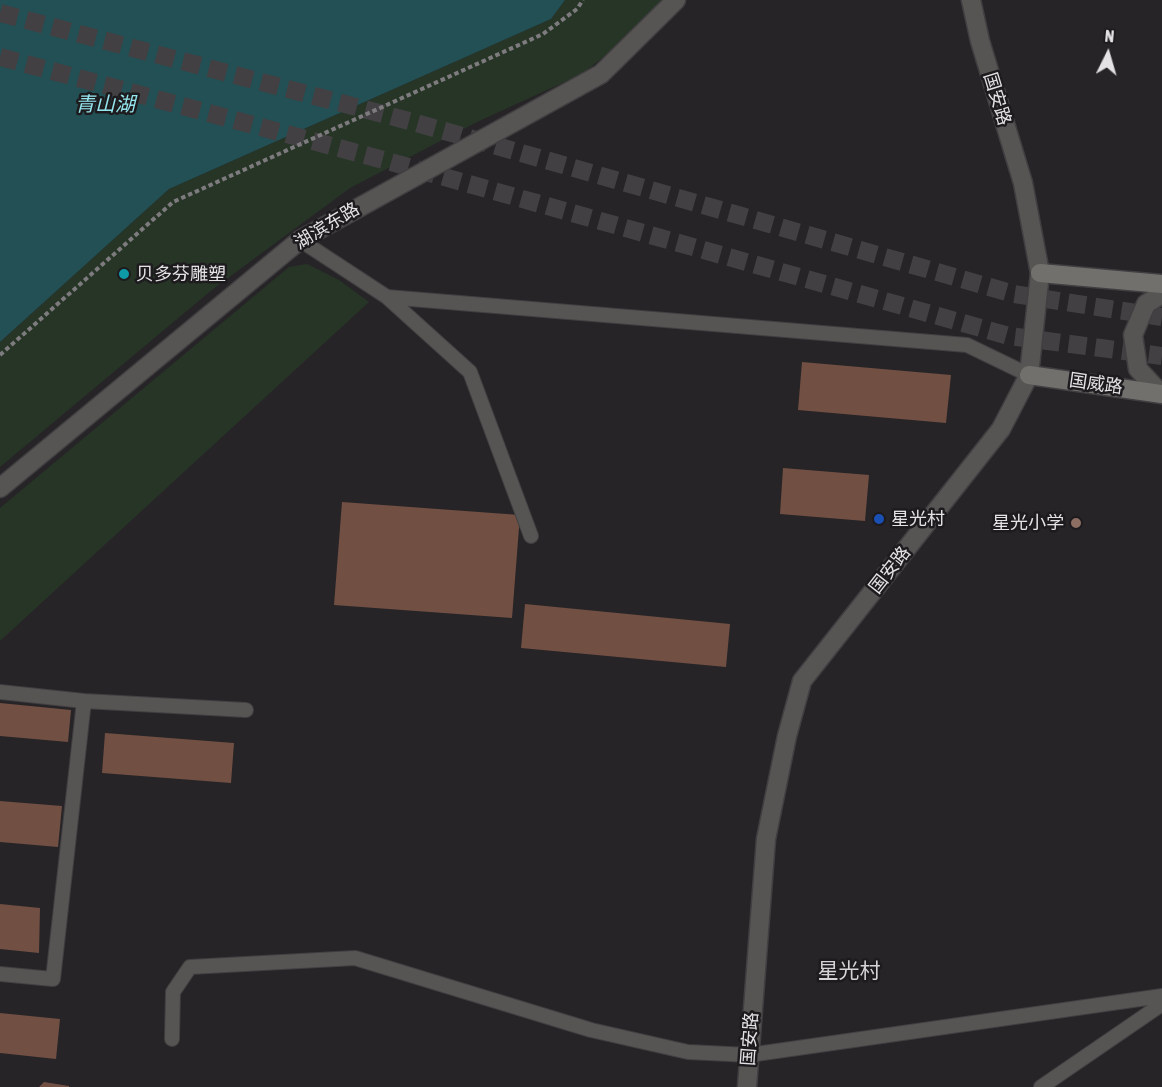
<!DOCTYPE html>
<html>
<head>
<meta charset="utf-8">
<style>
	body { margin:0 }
	#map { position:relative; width:1162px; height:1087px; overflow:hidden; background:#262427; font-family:"Asap Condensed",sans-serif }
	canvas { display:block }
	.north { position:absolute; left:1078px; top:24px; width:60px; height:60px; -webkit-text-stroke:4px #1d1b1e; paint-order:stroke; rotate:5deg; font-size:16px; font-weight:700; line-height:24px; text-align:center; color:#e4e2e4 }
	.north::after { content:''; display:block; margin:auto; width:21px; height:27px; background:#e4e2e4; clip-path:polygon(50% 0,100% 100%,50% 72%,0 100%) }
</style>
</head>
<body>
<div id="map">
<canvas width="1162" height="1087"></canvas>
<div class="north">N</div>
</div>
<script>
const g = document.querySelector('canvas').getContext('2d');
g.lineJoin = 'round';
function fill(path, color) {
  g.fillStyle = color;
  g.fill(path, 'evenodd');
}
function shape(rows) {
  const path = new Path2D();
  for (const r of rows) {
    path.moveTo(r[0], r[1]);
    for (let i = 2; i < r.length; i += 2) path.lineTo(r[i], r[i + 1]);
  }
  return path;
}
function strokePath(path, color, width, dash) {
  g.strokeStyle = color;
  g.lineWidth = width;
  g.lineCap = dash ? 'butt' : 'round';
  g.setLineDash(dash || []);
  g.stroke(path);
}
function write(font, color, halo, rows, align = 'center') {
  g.font = font + ' "Asap Condensed","Noto Sans SC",sans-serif';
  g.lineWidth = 5;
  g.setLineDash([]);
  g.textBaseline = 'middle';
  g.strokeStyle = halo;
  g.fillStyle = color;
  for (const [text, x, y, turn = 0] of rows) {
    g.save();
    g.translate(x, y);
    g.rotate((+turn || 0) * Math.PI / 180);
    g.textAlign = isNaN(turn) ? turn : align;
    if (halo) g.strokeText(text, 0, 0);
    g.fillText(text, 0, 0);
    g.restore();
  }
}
const green = shape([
	[565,0,662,0,623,41,582,74,477,122,350,188,213,289,0,467,0,342,169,189,551,19],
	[307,264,339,280,369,302,0,641,0,508,289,267]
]);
const water = shape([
	[0,0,565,0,551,19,169,189,0,342]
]);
const building = shape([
	[802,362,951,375,946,423,798,410],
	[783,468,869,475,865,521,780,514],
	[342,502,520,515,512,618,334,605],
	[525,604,730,624,726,667,521,648],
	[0,703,71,710,68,742,0,736],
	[105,733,234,743,231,783,102,773],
	[0,801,62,806,58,847,0,842],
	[0,904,40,908,39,953,0,949],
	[0,1013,60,1019,56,1059,0,1053],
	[44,1082,69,1086,69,1087,39,1087]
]);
const primaryTunnel = shape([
	[0,13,413,122,1014,294,1162,317],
	[0,57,391,162,1009,336,1162,356]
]);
const path = shape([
	[0,355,173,202,543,34,577,9,583,0]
]);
const service = shape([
	[300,240,387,297,967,345,1029,375],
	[387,297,470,372,531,536],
	[0,692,84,701],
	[0,974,53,979,84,701,246,710],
	[172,1039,173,992,190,967,355,958,591,1030,688,1052,749,1055,1162,996],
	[1041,1087,1162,1004]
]);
const minor = shape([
	[1161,394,1138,369,1133,335,1146,304,1162,294]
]);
const tertiary = shape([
	[0,488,300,240,601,74,676,0],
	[747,1087,766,839,787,736,802,681,1001,429,1029,375,1040,273,1023,183,980,41,971,0]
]);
const secondary = shape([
	[1040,273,1162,284],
	[1029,375,1162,394]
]);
const markers = [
	[124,274,6,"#0f9aa8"],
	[879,519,6,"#1a4fb4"],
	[1076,523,6,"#8d6e63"]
];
const streetNames = [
	["国安路",997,99,73],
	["湖滨东路",327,226,-31],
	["国威路",1096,384,8],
	["国安路",890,570,-52],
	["国安路",750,1039,-86]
];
const poiNames = [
	["贝多芬雕塑",136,274],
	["星光村",891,519],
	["星光小学",1064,523,"right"]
];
const waterNames = [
	["青山湖",105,105]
];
const quarterNames = [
	["星光村",849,971]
];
fill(green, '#273527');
fill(water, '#225055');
fill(building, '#714f43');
strokePath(primaryTunnel, '#424043', 18, [18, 9]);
strokePath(service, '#413f41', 16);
strokePath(minor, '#413f41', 21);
strokePath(tertiary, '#413f41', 21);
strokePath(secondary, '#413f41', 21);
strokePath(path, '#7d7b7e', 4, [4.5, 3]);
strokePath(service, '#565553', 14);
strokePath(minor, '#565553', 18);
strokePath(tertiary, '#565553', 18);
strokePath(secondary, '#71706d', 18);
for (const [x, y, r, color] of markers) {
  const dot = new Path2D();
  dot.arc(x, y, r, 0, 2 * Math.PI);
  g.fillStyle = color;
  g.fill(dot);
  strokePath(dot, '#1d1b1e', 2);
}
write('18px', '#e4e2e4', '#1d1b1e', streetNames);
write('18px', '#e4e2e4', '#1d1b1e', poiNames, 'left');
write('italic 20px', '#94e5ed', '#1d1b1e', waterNames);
write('21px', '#d6d3d7', '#1d1b1e', quarterNames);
</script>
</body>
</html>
